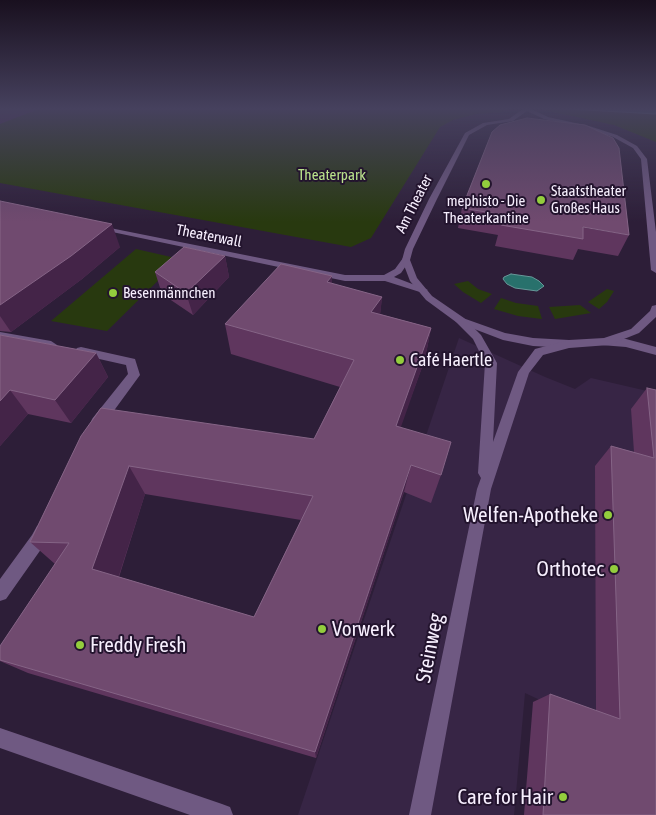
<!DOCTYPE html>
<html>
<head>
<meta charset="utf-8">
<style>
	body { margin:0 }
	canvas { display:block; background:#2d1e38 }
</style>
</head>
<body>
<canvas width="656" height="815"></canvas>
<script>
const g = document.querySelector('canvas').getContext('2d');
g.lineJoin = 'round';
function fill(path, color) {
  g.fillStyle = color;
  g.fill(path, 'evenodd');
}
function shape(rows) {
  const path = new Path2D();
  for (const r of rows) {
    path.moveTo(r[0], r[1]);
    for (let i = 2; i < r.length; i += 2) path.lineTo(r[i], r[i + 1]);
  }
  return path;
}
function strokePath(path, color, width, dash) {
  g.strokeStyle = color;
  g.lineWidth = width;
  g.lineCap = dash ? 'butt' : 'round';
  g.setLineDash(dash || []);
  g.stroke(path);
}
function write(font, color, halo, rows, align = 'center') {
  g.font = font + ' "Asap Condensed",sans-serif';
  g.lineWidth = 4;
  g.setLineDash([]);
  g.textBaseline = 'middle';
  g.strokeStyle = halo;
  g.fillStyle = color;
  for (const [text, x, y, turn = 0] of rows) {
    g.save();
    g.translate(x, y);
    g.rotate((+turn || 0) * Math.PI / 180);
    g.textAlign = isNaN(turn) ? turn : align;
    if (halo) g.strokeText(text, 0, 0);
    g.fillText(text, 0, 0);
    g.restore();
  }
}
const built = shape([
	[459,338,545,377,575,389,591,378,656,393,596,726,525,693,514,815,298,815]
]);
const green = shape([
	[0,108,508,108,502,112,476,114,453,120,440,127,371,238,351,247,0,183],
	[543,108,656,114,656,142,614,125,544,110],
	[136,249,180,259,107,331,51,321],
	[468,281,478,289,492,294,481,303,463,292,454,284],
	[607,289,614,291,607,302,599,309,588,302],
	[501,298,516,303,538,306,542,319,518,316,494,309],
	[580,305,591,313,555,319,549,307]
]);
const water = shape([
	[551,108,656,108,656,114,551,108],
	[511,274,532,277,539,281,544,286,537,291,515,288,507,284,503,279,504,277,511,274]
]);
const minor = shape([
	[95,225,345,275,384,275,395,269,403,258,406,257,410,260,401,273,394,277,428,290,423,293,385,281,345,281,98,229,95,229,95,225],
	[460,317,505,333,533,338,569,340,574,344,569,348,533,346,503,340,456,322,455,320,460,317],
	[0,332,51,341,57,345,51,349,0,338,0,332],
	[605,338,626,339,656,347,656,355,626,347,601,345,600,342,605,338],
	[81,347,135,359,140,375,102,427,97,428,92,427,91,423,92,419,128,374,126,365,77,354,75,351,77,348,81,347],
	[42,524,47,526,50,531,44,545,6,599,0,601,0,579,32,535,37,526,42,524],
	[0,728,222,804,230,807,233,815,190,815,0,748,0,728]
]);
const tertiary = shape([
	[524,108,529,108,548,117,589,126,617,135,637,146,647,159,656,232,656,273,651,270,641,159,633,148,613,137,585,128,544,119,527,111,513,121,487,125,469,135,437,199,413,249,410,260,417,278,432,296,464,318,481,335,497,363,493,442,518,372,535,349,569,340,604,338,631,329,650,311,652,306,656,305,656,317,639,333,609,345,569,348,543,355,529,373,491,489,431,815,409,815,477,489,481,478,478,473,485,363,473,339,456,322,426,300,410,281,402,260,405,249,429,199,465,133,483,123,509,119,524,108]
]);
const wall = shape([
	[0,201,120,247,82,279,11,332,0,331],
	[462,208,629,235,618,256,578,249,573,260,495,246,498,235,458,228],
	[225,256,229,277,193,315,162,294,155,272],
	[332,284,382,297,380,314,431,328,425,359,400,427,441,475,431,503,404,492,316,758,28,673,0,661,0,646,55,564,30,542,81,436,314,439,340,387,231,354,225,324],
	[145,494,301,520,254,617,119,577],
	[0,335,96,353,108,377,71,423,28,414,0,446],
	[647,388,656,390,656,815,524,815,533,702,550,694,596,711,595,466,611,446,634,452,631,409]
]);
const shadedWall = shape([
	[0,108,41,108,0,124],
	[112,224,120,247,82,279,11,332,0,316,0,305],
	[225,256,229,277,193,315,186,293],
	[332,276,332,306,327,282],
	[382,297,379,327,371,312],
	[431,328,425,359,391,455,396,426],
	[96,353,108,377,71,423,55,400],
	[10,390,28,414,0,446,0,401],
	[411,465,404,492,316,758,315,752],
	[129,466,145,494,114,591,92,569]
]);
const building = shape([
	[527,118,585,125,613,138,619,148,629,235,583,227,583,239,501,225,504,215,462,208,492,132,500,125,527,118],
	[0,201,112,224,71,256,0,305,0,201],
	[184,247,225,256,186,293,155,272,184,247],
	[281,264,332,276,327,282,382,297,371,312,431,328,396,426,451,442,441,475,411,465,315,752,0,660,0,646,69,543,30,542,81,436,101,408,314,439,354,360,225,324,281,264],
	[129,466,313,496,254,617,92,569,129,466],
	[0,335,96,353,55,400,10,390,0,401,0,335],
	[647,388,656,390,656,815,543,815,550,694,620,719,611,446,654,458,647,388]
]);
const markers = [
	[486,184,5,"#93cd3d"],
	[541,200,5,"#93cd3d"],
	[113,293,5,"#93cd3d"],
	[400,360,5,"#93cd3d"],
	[608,515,5,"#93cd3d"],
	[614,569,5,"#93cd3d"],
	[322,629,5,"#93cd3d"],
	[80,645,5,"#93cd3d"],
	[563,797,5,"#93cd3d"]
];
const farParknames = [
	["Theaterpark",332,175]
];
const farPoinames = [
	["Staatstheater",551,191],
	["Großes Haus",551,208],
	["mephisto - Die",486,201,"center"],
	["Theaterkantine",486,218,"center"],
	["Besenmännchen",123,293]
];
const farStreetnames = [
	["Am Theater",414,204,-63],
	["Theaterwall",209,236,11]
];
const poiNames = [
	["Café Haertle",410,360]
];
const nearPoinames = [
	["Welfen-Apotheke",598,515],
	["Orthotec",604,569],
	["Vorwerk",332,629,"left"],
	["Freddy Fresh",90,645,"left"],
	["Care for Hair",553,797]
];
const nearStreetnames = [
	["Steinweg",430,648,-79]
];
fill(built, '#372545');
fill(green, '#28390f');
fill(water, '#28716c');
strokePath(water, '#669798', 1);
fill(minor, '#6f5982');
fill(tertiary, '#6f5982');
fill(wall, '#5f365e');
fill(shadedWall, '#442448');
fill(building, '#704a6f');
strokePath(building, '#856486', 1);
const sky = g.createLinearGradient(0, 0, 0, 222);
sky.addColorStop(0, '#19101f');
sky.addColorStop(0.49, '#46415e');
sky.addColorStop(1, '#46415e00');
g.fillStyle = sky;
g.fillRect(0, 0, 656, 222);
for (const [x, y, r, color] of markers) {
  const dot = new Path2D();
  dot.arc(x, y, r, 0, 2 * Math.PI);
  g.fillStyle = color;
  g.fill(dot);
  strokePath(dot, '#23142e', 2);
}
write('15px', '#b9e18b', '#23142e', farParknames);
write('15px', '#f7effe', '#23142e', farPoinames, 'left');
write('15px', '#f7effe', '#23142e', farStreetnames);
write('18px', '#f7effe', '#23142e', poiNames, 'left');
write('21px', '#f7effe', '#23142e', nearPoinames, 'right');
write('21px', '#f7effe', '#23142e', nearStreetnames);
</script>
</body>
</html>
